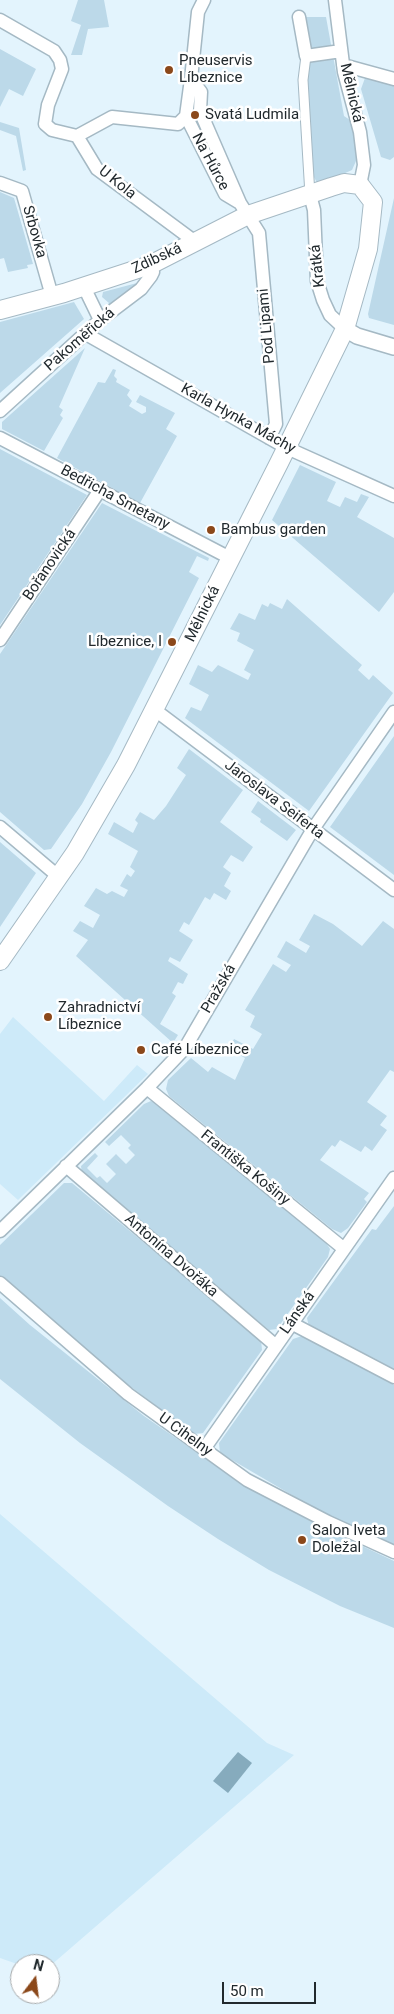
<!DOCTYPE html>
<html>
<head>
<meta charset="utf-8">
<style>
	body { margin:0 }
	#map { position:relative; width:394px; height:2014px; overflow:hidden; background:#e3f4fd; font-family:Roboto,sans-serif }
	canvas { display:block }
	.north { position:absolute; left:10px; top:1954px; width:50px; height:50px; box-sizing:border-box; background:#fff; border:1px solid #a6a9ab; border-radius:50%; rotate:15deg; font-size:14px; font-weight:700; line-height:20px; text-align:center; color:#21292d }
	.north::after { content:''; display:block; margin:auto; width:18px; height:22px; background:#8b481a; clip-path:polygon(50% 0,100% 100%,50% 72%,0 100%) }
	.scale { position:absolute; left:222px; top:1982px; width:94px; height:22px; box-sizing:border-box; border:2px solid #21292d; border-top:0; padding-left:6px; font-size:15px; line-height:18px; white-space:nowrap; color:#21292d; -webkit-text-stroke:4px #fff; paint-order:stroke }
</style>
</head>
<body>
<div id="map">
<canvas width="394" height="2014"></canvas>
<div class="north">N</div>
<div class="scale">50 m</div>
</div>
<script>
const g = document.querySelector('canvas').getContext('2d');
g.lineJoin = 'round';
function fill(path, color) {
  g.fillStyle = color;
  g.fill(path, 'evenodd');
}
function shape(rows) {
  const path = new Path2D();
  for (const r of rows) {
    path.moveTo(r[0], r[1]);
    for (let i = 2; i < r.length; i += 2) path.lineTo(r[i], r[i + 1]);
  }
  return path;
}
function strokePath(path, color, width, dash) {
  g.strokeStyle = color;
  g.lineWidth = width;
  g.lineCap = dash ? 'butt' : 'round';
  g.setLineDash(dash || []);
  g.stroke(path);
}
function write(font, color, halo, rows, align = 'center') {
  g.font = font + ' Roboto,sans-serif';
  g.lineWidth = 5;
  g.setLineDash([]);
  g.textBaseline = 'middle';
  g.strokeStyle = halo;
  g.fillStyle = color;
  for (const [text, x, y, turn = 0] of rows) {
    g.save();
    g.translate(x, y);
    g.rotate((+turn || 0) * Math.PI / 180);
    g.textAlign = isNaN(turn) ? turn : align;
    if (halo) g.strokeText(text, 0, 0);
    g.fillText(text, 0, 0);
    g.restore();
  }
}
const built = shape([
	[13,1017,104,1101,137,1065,148,1074,18,1200,0,1184,0,1034],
	[0,1514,267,1743,294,1755,50,1966,50,1964,20,1965,0,1958]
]);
const green = shape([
	[78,0,104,0,109,27,88,29,82,55,71,55,81,25,71,21],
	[299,17,326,17,344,116,353,122,357,144,356,161,352,170,318,185,314,177],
	[0,49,36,69,23,96,9,89,0,107],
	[365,78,394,85,394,157,390,160,381,157,361,89],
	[0,122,19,128,26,170,23,171,16,136,0,130],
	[0,192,14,198,33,264,27,265,28,268,8,272,4,258,0,259],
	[394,198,394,325,369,318,368,314],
	[137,283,114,304,105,307,109,303,102,297,103,292],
	[74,302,84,319,0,393,0,322],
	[85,348,59,407,63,410,60,415,63,418,44,451,2,429,2,422],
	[113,369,116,370,114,376,117,379,116,382,130,390,127,395,132,401,129,406,142,414,146,412,146,407,136,402,140,395,175,413,166,429,177,436,140,503,57,458,98,382,105,383],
	[0,449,87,495,0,625],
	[300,465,336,482,327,501,340,507,345,497,357,502,361,494,369,497,357,517,394,538,394,592,379,612,272,520],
	[102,503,209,558,208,561,197,556,189,572,199,578,111,752,82,804,51,849,44,850,0,812,0,654],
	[287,599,362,665,358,670,369,680,373,675,393,693,309,811,185,718,191,707,201,711,209,695,189,684,198,665,212,672,218,665,248,680,251,674,244,670,254,650,237,641,240,633,230,629,239,613,255,620,262,604,268,607,270,603,282,609],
	[394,736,394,875,330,827],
	[189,749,243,790,220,822,253,847,243,862,231,855,223,867,231,873,224,886,231,891,226,900,214,893,210,900,205,897,189,925,184,922,179,931,193,940,180,962,170,957,168,961,188,974,183,984,178,982,172,993,176,996,160,1024,178,1035,173,1043,76,956,88,940,73,931,80,921,93,928,100,915,84,906,96,888,107,894,112,891,124,897,128,890,120,886,127,874,131,877,135,871,130,867,138,851,108,834,114,822,133,833,138,823,135,820,140,812,154,820,166,806,186,775,177,768],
	[258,801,296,830,287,841,260,822,261,819,251,812],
	[0,842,36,873,0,927],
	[314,914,333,924,362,946,383,921,394,929,394,1072,390,1070,367,1102,387,1116,380,1125,387,1130,372,1151,365,1146,361,1152,340,1140,335,1147,332,1145,320,1160,369,1193,364,1199,367,1202,348,1228,341,1233,332,1229,169,1096,166,1089,168,1080,191,1058,208,1072,212,1067,235,1080,245,1058,229,1049,234,1039,253,1049,262,1034,250,1027,255,1016,245,1010,273,964,286,972,291,965,277,957,286,941,306,953,310,946,299,940],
	[151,1101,160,1104,325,1241,330,1249,328,1257,277,1329,269,1330,82,1174,81,1166,95,1153,98,1156,87,1168,97,1178,100,1176,107,1183,116,1174,106,1164,116,1154,126,1164,135,1155,128,1148,131,1145,121,1135,109,1146,105,1142,144,1104],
	[64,1183,72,1183,261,1340,262,1350,203,1433,194,1434,103,1366,0,1278,0,1245],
	[394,1206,394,1371,309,1327,307,1318,372,1229,376,1230],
	[0,1298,30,1325,144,1416,244,1485,314,1523,310,1532,320,1537,324,1528,394,1561,394,1628,340,1606,269,1570,218,1539,168,1506,80,1443,0,1379],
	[302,1336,394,1385,394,1546,333,1519,220,1453,219,1443,293,1339]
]);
const water = shape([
	[238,1752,252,1763,228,1793,213,1781]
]);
const pedestrian = shape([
	[306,56,303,80,310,195]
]);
const minor = shape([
	[204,0,198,12,191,79,201,92,200,111,240,203,259,233,276,424,269,438],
	[335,0,344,72,360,132,364,165,360,185],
	[299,17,306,56,341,51],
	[0,20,54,51,60,60,62,69,48,105,45,124,52,130,77,136],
	[343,65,394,79],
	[186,116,225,194,240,203],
	[77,136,97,169,194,241],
	[77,136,112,117,178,124,186,116,191,79],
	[0,183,22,191,52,296],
	[310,195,314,210,317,281,323,300,330,315,345,329],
	[84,287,100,320],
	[86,334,287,448,394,496],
	[0,411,100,320,141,289,151,276,153,272,150,265],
	[0,438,230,558],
	[0,640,100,490],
	[155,710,394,890],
	[0,827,59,877],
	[147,1088,343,1248],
	[66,1166,275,1345],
	[0,1231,147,1088,185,1048,313,829,394,712],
	[0,1283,128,1394,247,1480,328,1522,394,1552],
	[291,1323,394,1377],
	[204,1449,394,1178]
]);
const tertiary = shape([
	[345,329,357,336,394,347]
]);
const secondary = shape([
	[0,310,64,293,150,265,248,215,331,187,344,183,360,185,373,202,368,249,345,329,279,463,126,765,75,853,0,961]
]);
const markers = [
	[169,70,5,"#8b481a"],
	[195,115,5,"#8b481a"],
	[211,530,5,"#8b481a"],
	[172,642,5,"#8b481a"],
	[48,1017,5,"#8b481a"],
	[141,1050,5,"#8b481a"],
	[302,1540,5,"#8b481a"]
];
const poiNames = [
	["Pneuservis",179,61],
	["Líbeznice",179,78],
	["Svatá Ludmila",205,115],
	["Bambus garden",221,530],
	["Líbeznice, I",162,642,"right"],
	["Zahradnictví",58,1008],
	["Líbeznice",58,1025],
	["Café Líbeznice",151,1050],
	["Salon Iveta",312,1531],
	["Doležal",312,1548]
];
const streetNames = [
	["Mělnická",351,93,77],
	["Na Hůrce",210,162,62],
	["U Kola",117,183,39],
	["Srbovka",34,232,74],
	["Zdibská",157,259,-25],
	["Krátká",318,266,-96],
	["Pod Lipami",267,326,-95],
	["Pakoměřická",80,340,-41],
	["Karla Hynka Máchy",238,419,29],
	["Bedřicha Smetany",115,498,28],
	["Bořanovická",50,565,-56],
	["Mělnická",203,614,-64],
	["Jaroslava Seiferta",274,800,37],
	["Pražská",219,989,-60],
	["Františka Košiny",245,1168,39],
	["Antonína Dvořáka",171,1256,41],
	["Lánská",298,1313,-55],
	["U Cihelny",185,1435,36]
];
fill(built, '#cdeaf9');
fill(green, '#bcd9e9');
fill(water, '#86abbd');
strokePath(pedestrian, '#a5b9c4', 11);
strokePath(minor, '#a5b9c4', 15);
strokePath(tertiary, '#a5b9c4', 18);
strokePath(secondary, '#a5b9c4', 20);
strokePath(pedestrian, '#fff', 9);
strokePath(minor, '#fff', 12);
strokePath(tertiary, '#fff', 15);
strokePath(secondary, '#fff', 18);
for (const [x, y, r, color] of markers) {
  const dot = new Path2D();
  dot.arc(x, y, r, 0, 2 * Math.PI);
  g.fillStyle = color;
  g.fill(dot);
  strokePath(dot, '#fff', 2);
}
write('15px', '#21292d', '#fff', poiNames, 'left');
write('15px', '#21292d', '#fff', streetNames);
</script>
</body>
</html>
